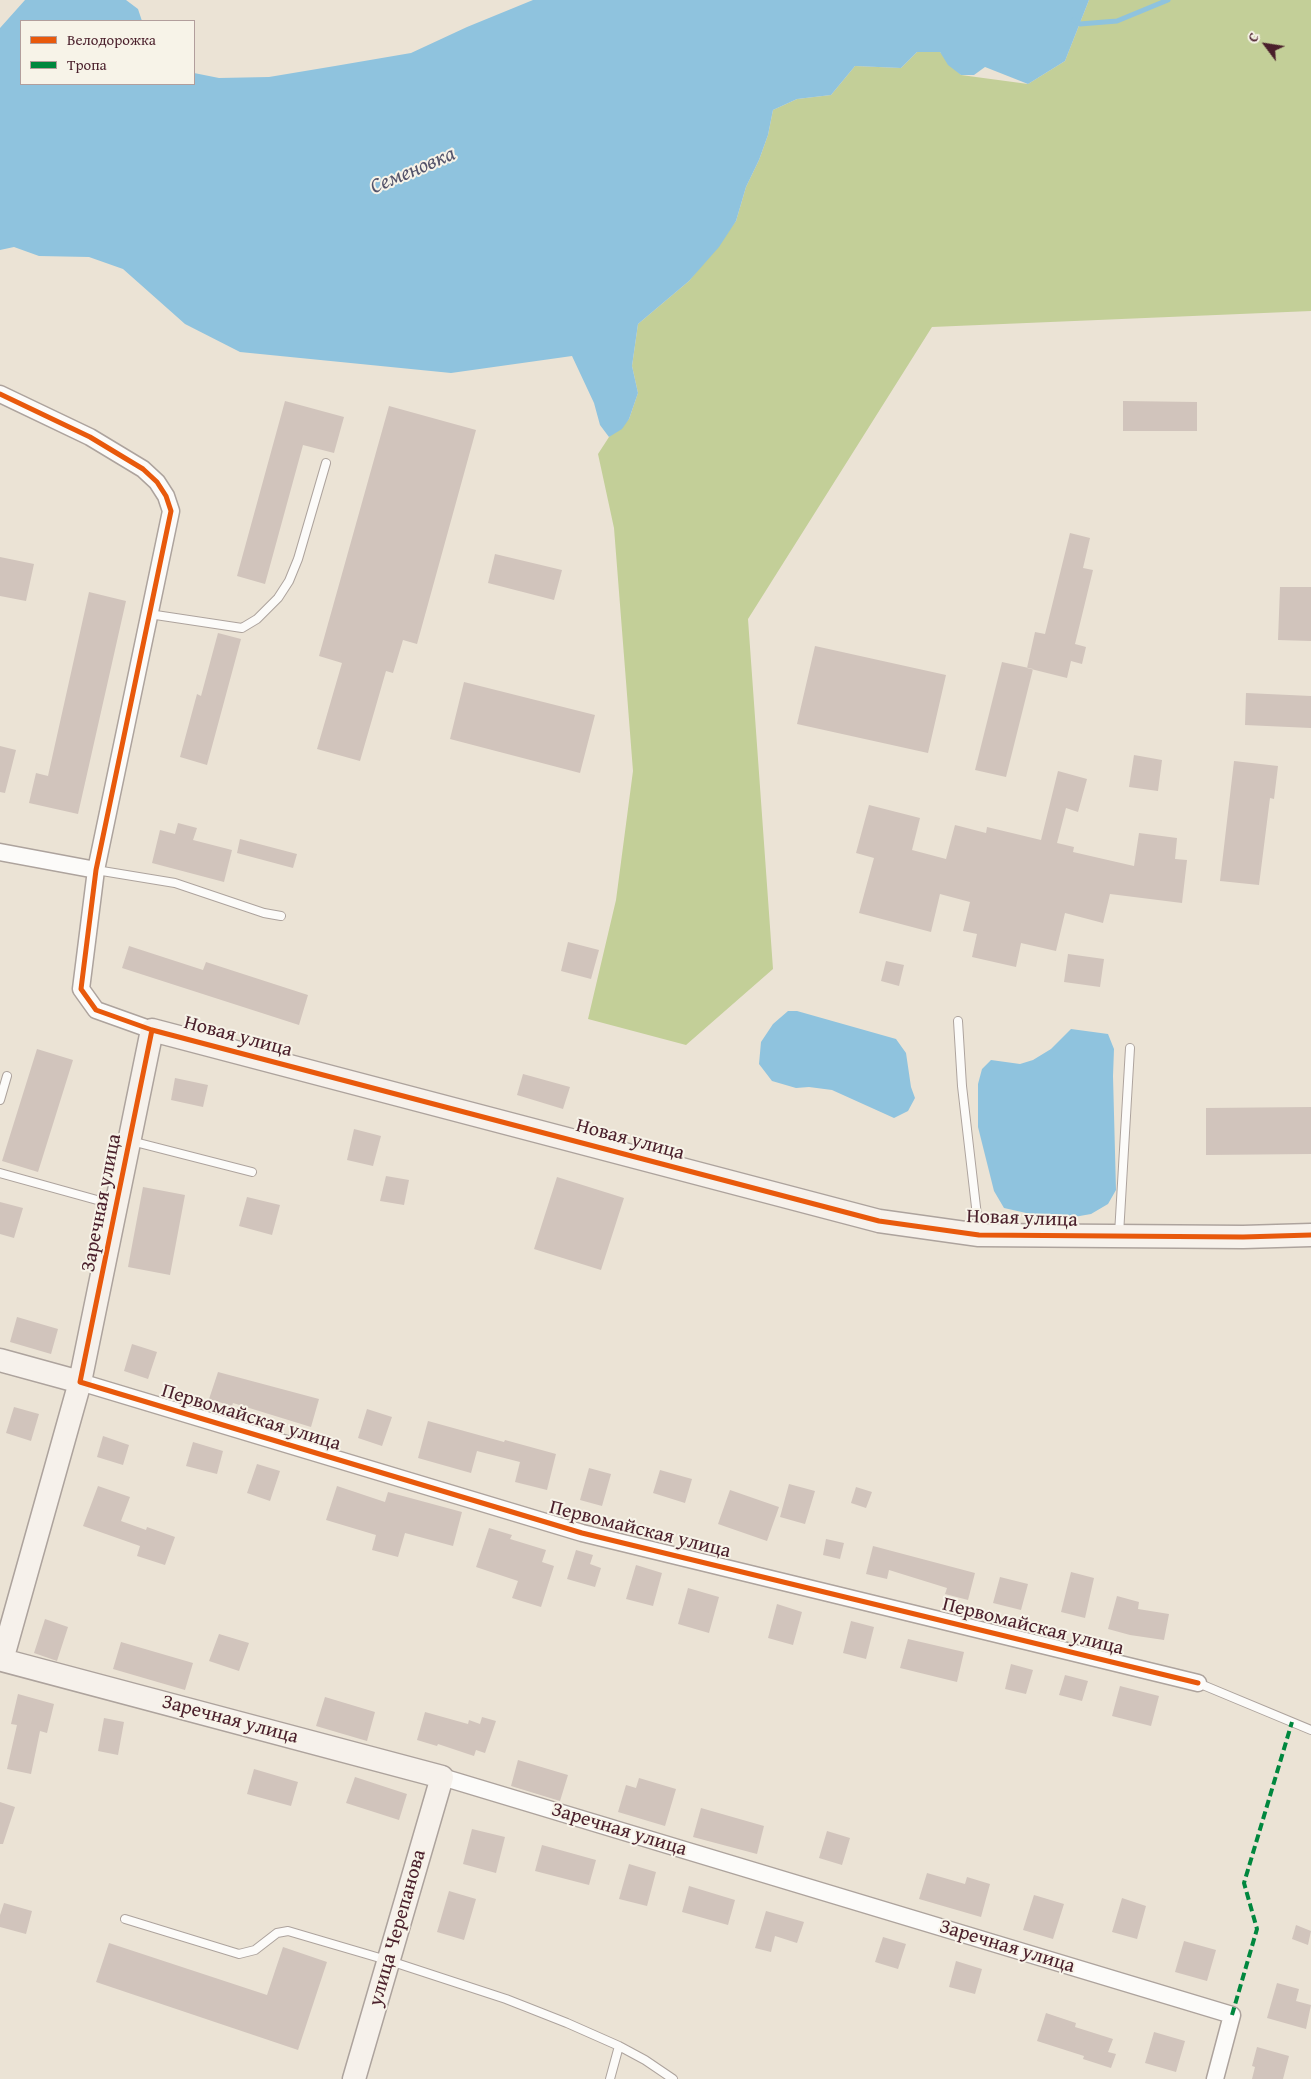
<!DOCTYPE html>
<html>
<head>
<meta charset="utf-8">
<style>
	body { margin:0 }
	#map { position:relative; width:1311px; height:2079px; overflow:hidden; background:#ebe3d5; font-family:"Gentium Book Plus",serif }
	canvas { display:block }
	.legend { position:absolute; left:20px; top:20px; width:175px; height:65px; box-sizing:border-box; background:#f7f3e8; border:1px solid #b29e9c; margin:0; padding:6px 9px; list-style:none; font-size:15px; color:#4a1f2b }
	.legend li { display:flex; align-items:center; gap:10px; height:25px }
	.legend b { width:25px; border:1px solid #b29e9c }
	.north { position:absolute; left:1241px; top:20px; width:50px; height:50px; -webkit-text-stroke:4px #f7f3e8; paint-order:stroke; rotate:301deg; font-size:14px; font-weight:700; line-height:20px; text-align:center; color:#4a1f2b }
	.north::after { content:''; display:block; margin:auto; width:18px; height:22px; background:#4a1f2b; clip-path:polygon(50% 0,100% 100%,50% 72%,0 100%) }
</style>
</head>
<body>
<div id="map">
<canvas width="1311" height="2079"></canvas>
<ul class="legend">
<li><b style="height:6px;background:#e8590c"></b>Велодорожка</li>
<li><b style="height:6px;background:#00873e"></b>Тропа</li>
</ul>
<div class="north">С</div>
</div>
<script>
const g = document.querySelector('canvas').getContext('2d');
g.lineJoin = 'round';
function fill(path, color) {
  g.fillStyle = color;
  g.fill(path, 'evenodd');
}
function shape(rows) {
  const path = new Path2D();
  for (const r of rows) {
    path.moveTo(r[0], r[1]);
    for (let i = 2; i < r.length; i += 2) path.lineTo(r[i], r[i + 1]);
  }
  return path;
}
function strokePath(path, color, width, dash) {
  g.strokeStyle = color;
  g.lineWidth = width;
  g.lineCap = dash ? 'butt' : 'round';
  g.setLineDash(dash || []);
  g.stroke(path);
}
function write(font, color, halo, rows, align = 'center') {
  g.font = font + ' "Gentium Book Plus",serif';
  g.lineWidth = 4;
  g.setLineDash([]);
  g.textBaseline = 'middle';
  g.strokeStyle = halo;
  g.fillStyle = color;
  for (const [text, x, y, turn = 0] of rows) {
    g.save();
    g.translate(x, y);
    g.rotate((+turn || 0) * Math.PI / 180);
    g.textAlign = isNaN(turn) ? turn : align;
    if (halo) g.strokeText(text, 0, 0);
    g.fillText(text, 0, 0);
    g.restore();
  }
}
const green = shape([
	[1089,0,1311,0,1311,311,932,327,748,619,773,969,686,1045,588,1019,616,900,633,771,614,528,598,454,609,437,629,419,638,393,632,366,638,324,689,281,736,221,746,187,759,160,768,135,773,110,797,99,831,95,855,66,901,68,917,52,940,52,961,75,1028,84,1065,61]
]);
const water = shape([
	[25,0,126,0,138,9,142,21,21,21,21,84,194,84,194,73,219,78,269,77,335,66,411,53,467,27,533,0,1089,0,1065,61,1028,84,985,67,974,75,961,75,948,65,940,52,917,52,901,68,855,66,831,95,797,99,773,110,768,135,759,160,746,187,736,221,719,247,689,281,638,324,632,366,638,393,629,419,622,429,609,437,600,425,594,403,572,356,451,373,240,352,185,324,123,269,89,257,39,256,14,247,0,250,0,28],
	[788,1011,797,1011,896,1039,906,1053,911,1087,915,1098,908,1111,894,1118,832,1090,809,1087,796,1088,772,1081,759,1064,761,1042,773,1024],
	[1071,1029,1108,1034,1114,1049,1113,1076,1116,1190,1108,1204,1091,1214,1074,1217,1035,1215,1004,1208,994,1191,978,1127,978,1084,982,1069,991,1060,1020,1064,1033,1060,1051,1049]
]);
const stream = shape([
	[1074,20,1080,24,1117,21,1168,0]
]);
const building = shape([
	[285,401,344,417,334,453,303,445,265,584,237,576],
	[1123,401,1197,402,1197,431,1123,431],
	[389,406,476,430,417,644,403,640,393,673,386,671,360,761,317,749,342,663,319,656],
	[1070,533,1090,538,1083,568,1093,570,1075,644,1086,647,1082,664,1071,661,1067,678,1027,668,1035,632,1045,634],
	[495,554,562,570,554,600,488,583],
	[0,557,34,564,26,601,0,596],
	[1280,587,1311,587,1311,641,1278,640],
	[89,592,126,601,78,814,29,803,36,773,48,776],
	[218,633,241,639,207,765,180,757,197,694,201,696],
	[815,646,946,675,928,753,797,724],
	[1002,662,1033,669,1006,777,975,770],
	[464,682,595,715,580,773,450,739],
	[1246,693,1311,696,1311,728,1245,725],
	[0,746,16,750,5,793,0,792],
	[1134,755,1162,760,1158,791,1129,787],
	[1234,761,1278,766,1274,799,1270,798,1259,885,1220,881],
	[1058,771,1087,779,1078,812,1066,808,1057,843,1074,847,1073,852,1134,866,1139,833,1177,838,1175,859,1187,860,1182,903,1110,894,1103,923,1065,913,1056,951,1021,943,1016,967,972,957,977,934,963,931,970,902,940,894,931,932,859,913,874,858,856,853,869,805,920,818,912,850,946,859,955,825,986,833,987,827,1041,840],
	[178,823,197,828,193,840,232,850,224,882,152,863,160,830,175,834],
	[240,839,297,854,293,868,237,853],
	[568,942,599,950,591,979,561,971],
	[129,946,203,970,206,962,308,995,299,1025,122,968],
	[1068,954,1104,959,1100,987,1064,982],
	[886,961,904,965,899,986,881,981],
	[37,1049,73,1060,38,1172,2,1161],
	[523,1074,570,1087,563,1109,517,1095],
	[175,1078,208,1085,203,1107,171,1100],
	[1311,1107,1311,1154,1206,1155,1206,1108],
	[354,1129,381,1136,373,1166,347,1160],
	[386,1176,409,1180,404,1205,380,1201],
	[557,1177,624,1198,601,1270,534,1249],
	[143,1187,185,1195,170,1275,128,1267],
	[247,1197,280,1205,272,1235,239,1226],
	[0,1202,23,1208,14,1238,0,1234],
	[17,1317,58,1329,51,1354,10,1342],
	[132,1344,157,1352,148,1379,124,1371],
	[218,1372,319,1399,311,1427,233,1403,232,1406,209,1399],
	[14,1407,39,1414,31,1441,6,1433],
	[367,1409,392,1417,382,1446,358,1438],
	[428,1421,504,1442,505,1440,556,1454,547,1490,515,1482,520,1462,477,1451,471,1473,418,1458],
	[103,1436,129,1445,123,1465,97,1457],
	[193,1442,223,1451,217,1474,186,1466],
	[257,1464,280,1471,270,1501,247,1493],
	[589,1468,611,1474,602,1506,580,1500],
	[660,1470,692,1479,685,1503,653,1493],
	[789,1484,815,1491,805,1524,780,1517],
	[98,1486,130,1497,121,1521,146,1530,147,1527,175,1537,165,1565,137,1556,140,1546,83,1526],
	[337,1486,385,1502,388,1492,462,1512,453,1546,405,1533,398,1557,372,1550,376,1535,326,1520],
	[856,1487,872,1492,866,1508,851,1503],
	[730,1490,779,1507,767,1541,718,1524],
	[489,1528,512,1535,510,1539,546,1550,542,1562,554,1566,541,1607,512,1598,518,1581,476,1567],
	[826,1539,844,1543,840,1559,823,1555],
	[873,1546,975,1573,968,1600,945,1594,947,1588,889,1570,887,1579,866,1574],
	[576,1550,593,1555,590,1564,601,1568,595,1587,567,1579],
	[636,1565,662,1573,653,1606,626,1599],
	[1071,1572,1094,1578,1085,1618,1061,1612],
	[1000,1577,1028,1584,1021,1610,993,1603],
	[688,1588,719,1597,709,1633,678,1624],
	[1117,1596,1139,1602,1138,1609,1169,1614,1164,1640,1130,1635,1108,1629],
	[777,1604,802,1612,793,1645,768,1638],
	[45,1619,68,1627,57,1661,34,1653],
	[851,1621,874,1627,866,1659,843,1653],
	[219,1634,249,1643,239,1671,209,1661],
	[908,1639,964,1652,957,1682,900,1668],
	[121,1642,193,1663,185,1690,113,1669],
	[1011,1664,1033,1670,1026,1694,1005,1689],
	[1065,1675,1088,1681,1082,1701,1059,1695],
	[1120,1686,1159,1696,1151,1726,1112,1716],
	[18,1694,54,1704,47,1733,40,1731,31,1774,7,1769,17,1725,11,1724],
	[325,1697,375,1712,367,1741,316,1726],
	[425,1712,468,1724,469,1720,480,1724,482,1717,496,1721,485,1753,476,1750,474,1756,438,1744,437,1746,417,1740],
	[104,1718,124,1722,118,1755,98,1751],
	[518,1760,568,1775,560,1801,511,1786],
	[254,1769,298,1782,291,1806,247,1794],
	[355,1777,407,1794,399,1820,346,1803],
	[639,1778,676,1789,665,1826,618,1812,626,1785,636,1788],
	[0,1802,15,1807,3,1844,0,1844],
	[701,1808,764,1826,757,1854,693,1837],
	[472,1829,505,1837,496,1873,463,1864],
	[827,1831,850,1838,842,1865,819,1858],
	[542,1845,596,1860,589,1885,535,1871],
	[629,1864,656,1872,647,1906,619,1899],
	[927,1873,965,1884,967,1877,990,1884,981,1917,919,1899],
	[689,1886,735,1900,728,1925,682,1912],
	[449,1891,476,1899,464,1940,437,1932],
	[1034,1895,1064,1904,1053,1939,1023,1930],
	[1122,1898,1146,1906,1137,1939,1112,1932],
	[4,1903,32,1911,26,1934,0,1927,0,1915],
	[766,1911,804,1922,797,1943,775,1936,771,1952,755,1948],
	[1296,1925,1311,1931,1308,1945,1292,1939],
	[883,1937,906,1944,898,1969,875,1962],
	[1184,1941,1216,1950,1207,1981,1175,1972],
	[109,1943,267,1995,283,1947,327,1962,298,2050,96,1982],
	[956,1961,982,1969,975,1994,949,1987],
	[1277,1983,1299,1989,1296,2001,1311,2005,1306,2029,1267,2018],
	[1046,2013,1076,2023,1075,2027,1113,2039,1108,2052,1116,2054,1111,2068,1083,2059,1084,2056,1037,2041],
	[1154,2032,1185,2041,1176,2072,1145,2063],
	[1257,2047,1289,2056,1283,2079,1252,2079,1255,2067,1252,2066]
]);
const lane = shape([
	[149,614,242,628,257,619,278,598,289,581,298,559,326,463],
	[96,870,175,883,264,913,281,916],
	[958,1021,962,1086,979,1233],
	[0,1100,7,1076],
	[131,1141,252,1172],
	[0,1173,115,1205],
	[1119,1234,1130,1048],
	[1198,1683,1311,1730],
	[125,1919,239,1954,255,1950,277,1933,288,1931,390,1961,506,1999,567,2023,619,2046,645,2060,673,2079],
	[610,2079,619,2046]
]);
const street = shape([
	[0,394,90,437,143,469,157,482,166,496,171,511,96,870,81,989,96,1010,152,1030],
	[0,852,96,870],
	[80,1382,582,1533,1198,1683],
	[442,1777,1232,2015,1215,2079]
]);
const secondary = shape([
	[0,1360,80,1382],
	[354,2079,442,1777,2,1660,80,1382,152,1030,879,1221,979,1235,1243,1237,1311,1235]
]);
const quiet = shape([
	[1232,2015,1257,1929,1244,1883,1292,1722]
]);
const cycleway = shape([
	[0,394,90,437,143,469,157,482,166,496,171,511,96,870,81,989,96,1010,152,1030,879,1221,979,1235,1243,1237,1311,1235],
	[152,1030,80,1382,582,1533,1198,1683]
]);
const streetNames = [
	["Новая улица",238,1037,15],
	["Новая улица",630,1140,15],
	["Заречная улица",102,1203,-79],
	["Новая улица",1022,1219,2],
	["Первомайская улица",251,1418,17],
	["Первомайская улица",640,1530,14],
	["Первомайская улица",1033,1627,14],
	["Заречная улица",230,1720,15],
	["Заречная улица",619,1830,17],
	["улица Черепанова",398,1928,-74],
	["Заречная улица",1007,1947,17]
];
const waterNames = [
	["Семеновка",413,171,-23]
];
fill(green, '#c3cf98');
fill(water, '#8fc3de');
strokePath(stream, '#8fc3de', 5);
fill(building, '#d1c4bc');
strokePath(lane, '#ada39d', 10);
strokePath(street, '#ada39d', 19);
strokePath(secondary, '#ada39d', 25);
strokePath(lane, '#fcfbf9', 8);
strokePath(street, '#fcfbf9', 16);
strokePath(secondary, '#f6f1eb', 22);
strokePath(quiet, '#00873e', 4, [8, 4]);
strokePath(cycleway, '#e8590c', 5);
write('20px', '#4a1f2b', '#f7f3e8', streetNames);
write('italic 21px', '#54546b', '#f7f3e8', waterNames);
</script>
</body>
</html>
